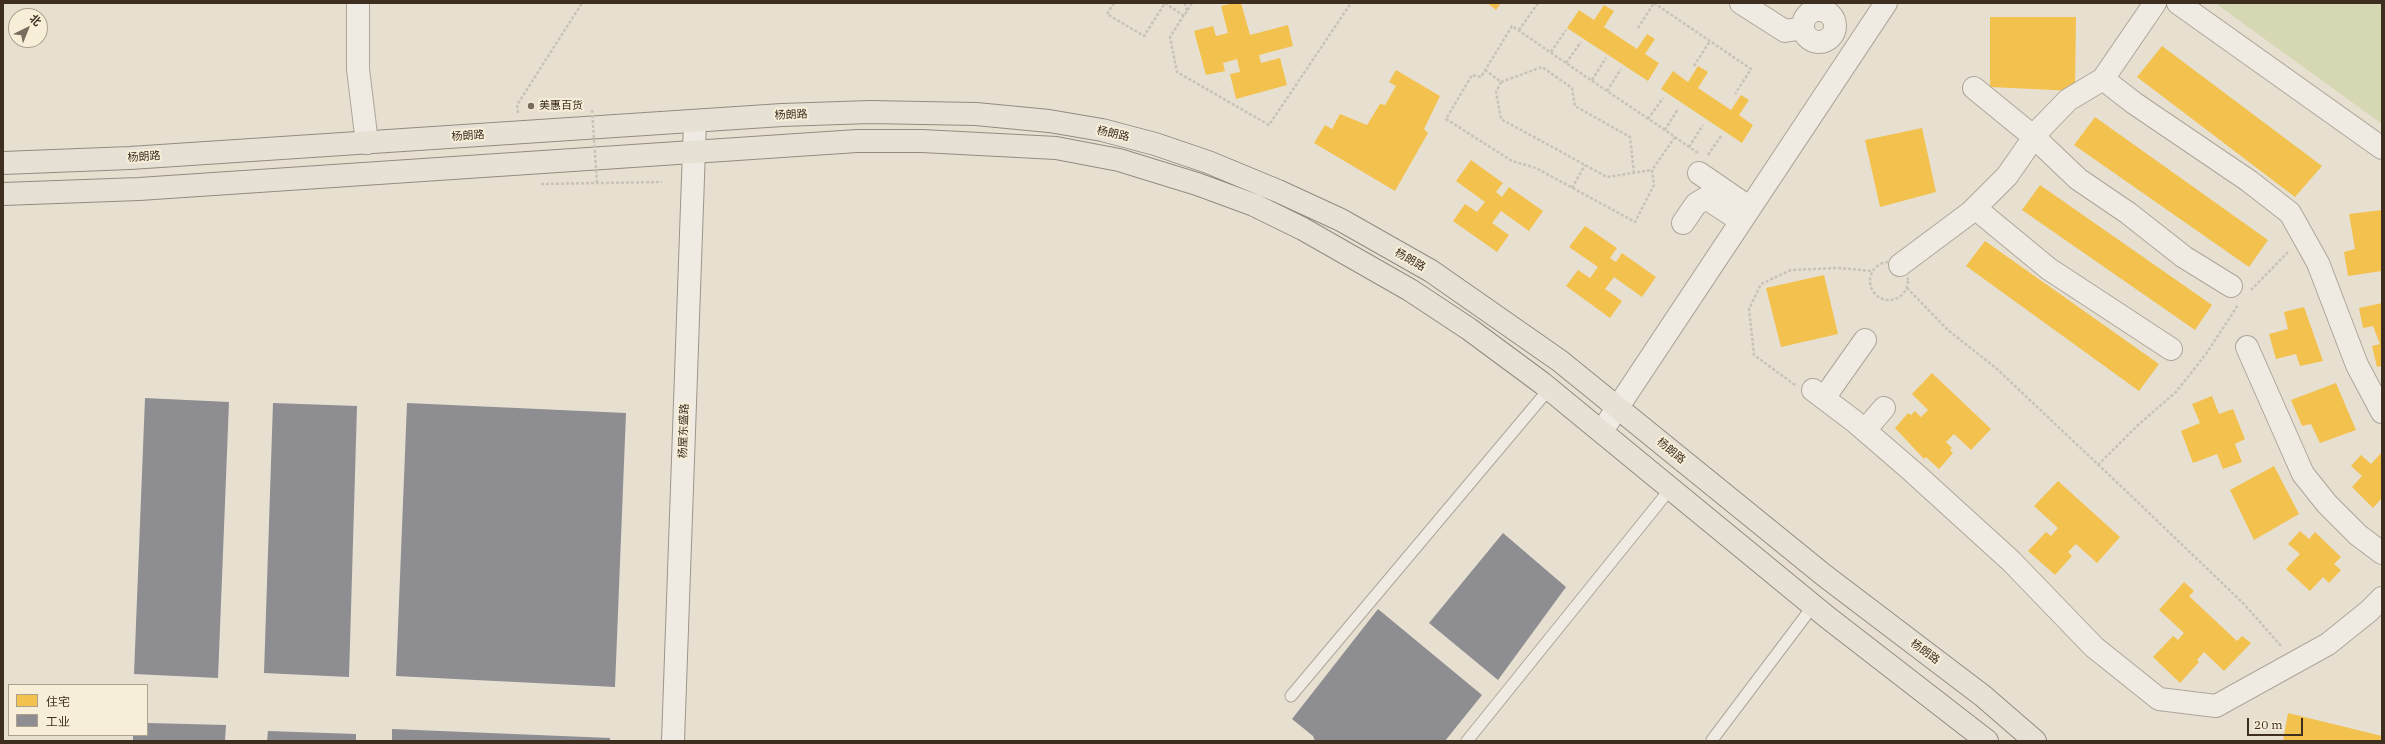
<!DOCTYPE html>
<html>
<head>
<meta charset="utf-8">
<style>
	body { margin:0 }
	#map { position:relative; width:2385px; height:744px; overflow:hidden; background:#e7e0d1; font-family:"IBM Plex Serif","Noto Sans SC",serif }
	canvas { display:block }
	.frame { position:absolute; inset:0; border:4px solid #3d2e20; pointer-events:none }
	.legend { position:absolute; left:8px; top:684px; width:140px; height:52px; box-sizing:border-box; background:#f7eed8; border:1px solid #ada18e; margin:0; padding:5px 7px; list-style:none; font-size:12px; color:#3d2e20 }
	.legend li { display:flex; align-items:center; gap:8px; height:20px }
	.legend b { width:20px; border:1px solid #ada18e }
	.north { position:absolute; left:8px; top:8px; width:40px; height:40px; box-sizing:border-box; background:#f7eed8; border:1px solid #ada18e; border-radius:50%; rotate:43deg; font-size:11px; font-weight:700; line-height:16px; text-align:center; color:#3d2e20 }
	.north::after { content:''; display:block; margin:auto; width:14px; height:18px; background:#786c5e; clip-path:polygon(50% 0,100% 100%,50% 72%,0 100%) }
	.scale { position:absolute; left:2247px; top:718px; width:56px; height:18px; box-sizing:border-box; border:2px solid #3d2e20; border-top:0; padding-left:5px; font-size:12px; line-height:14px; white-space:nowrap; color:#3d2e20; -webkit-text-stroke:3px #f7eed8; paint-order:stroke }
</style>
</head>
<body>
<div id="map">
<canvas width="2385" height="744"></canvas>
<div class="frame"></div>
<ul class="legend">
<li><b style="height:11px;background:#f2c14e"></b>住宅</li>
<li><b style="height:11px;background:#8d8d92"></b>工业</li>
</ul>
<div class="north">北</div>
<div class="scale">20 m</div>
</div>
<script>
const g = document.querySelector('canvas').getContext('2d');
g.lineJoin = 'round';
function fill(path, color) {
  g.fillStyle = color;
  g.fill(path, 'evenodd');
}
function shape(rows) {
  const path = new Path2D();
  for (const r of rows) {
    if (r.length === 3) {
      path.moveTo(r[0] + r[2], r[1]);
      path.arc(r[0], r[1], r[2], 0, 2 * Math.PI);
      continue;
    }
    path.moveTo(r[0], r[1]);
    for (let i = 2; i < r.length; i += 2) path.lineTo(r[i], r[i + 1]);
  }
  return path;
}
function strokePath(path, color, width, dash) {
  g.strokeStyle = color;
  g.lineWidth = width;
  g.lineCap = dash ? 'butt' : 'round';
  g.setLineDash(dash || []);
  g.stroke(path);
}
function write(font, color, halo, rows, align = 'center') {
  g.font = font + ' "IBM Plex Serif","Noto Sans SC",serif';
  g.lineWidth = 4;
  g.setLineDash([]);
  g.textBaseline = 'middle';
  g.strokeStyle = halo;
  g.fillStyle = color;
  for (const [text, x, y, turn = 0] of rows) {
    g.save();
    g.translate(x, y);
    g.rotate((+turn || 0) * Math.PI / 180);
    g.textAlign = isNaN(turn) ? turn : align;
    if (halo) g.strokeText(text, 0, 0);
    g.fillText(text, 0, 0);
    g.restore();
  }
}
const green = shape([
	[2215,3,2382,3,2382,124]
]);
const homes = shape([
	[1234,3,1241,3,1250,35,1288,25,1293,46,1259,55,1261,63,1280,58,1287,85,1236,99,1230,74,1240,72,1237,59,1223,63,1225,71,1206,75,1194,31,1213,26,1216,36,1228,33,1221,6],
	[1487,3,1501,3,1496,10],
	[1604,5,1614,11,1604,27,1637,49,1647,34,1655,39,1645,54,1659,63,1648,81,1567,28,1579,10,1594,20],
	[1990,17,2076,17,2075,91,1990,87],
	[2162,46,2322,166,2295,197,2137,77],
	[1698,66,1708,72,1698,88,1731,110,1741,95,1749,100,1739,115,1753,125,1742,143,1661,89,1673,71,1688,82],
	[1396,70,1440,96,1424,129,1428,133,1395,191,1314,143,1325,125,1332,129,1340,114,1367,125,1380,104,1385,105,1396,86,1389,82],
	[2095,117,2268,240,2249,267,2074,145],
	[1922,128,1936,192,1880,207,1865,140],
	[1471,160,1503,183,1496,192,1502,197,1509,187,1543,211,1529,231,1501,211,1492,223,1509,235,1497,252,1453,221,1465,204,1477,212,1485,202,1456,181],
	[2040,185,2212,305,2195,330,2022,210],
	[2382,210,2382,271,2348,276,2344,252,2355,249,2349,214],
	[1585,226,1617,248,1610,258,1616,262,1622,253,1656,277,1642,297,1614,277,1605,289,1622,301,1610,318,1566,286,1578,270,1590,278,1598,267,1569,247],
	[1985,241,2159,364,2139,391,1966,266],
	[1824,275,1838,334,1781,347,1766,288],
	[2382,303,2382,366,2377,367,2372,346,2380,344,2373,326,2363,328,2359,308],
	[2304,307,2323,361,2300,366,2296,354,2276,359,2269,334,2288,329,2284,312],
	[1932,373,1991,429,1971,450,1954,434,1946,442,1952,448,1950,450,1953,453,1939,469,1926,457,1924,459,1895,428,1908,413,1911,415,1915,411,1921,417,1928,410,1912,394],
	[2336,383,2356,430,2320,443,2311,424,2302,426,2291,400],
	[2212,396,2219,414,2233,409,2245,439,2235,444,2242,462,2223,469,2217,454,2193,463,2181,431,2200,423,2192,404],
	[2381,453,2382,498,2373,508,2352,487,2362,476,2351,466,2361,455,2371,464],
	[2274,466,2299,514,2254,540,2230,490],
	[2058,481,2120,537,2097,563,2076,544,2068,552,2072,556,2055,575,2028,551,2046,532,2051,536,2058,528,2034,506],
	[2300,531,2309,539,2315,532,2341,557,2334,564,2341,570,2329,583,2323,577,2310,591,2286,569,2300,554,2288,544],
	[2184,582,2194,591,2189,596,2237,641,2242,636,2251,643,2224,671,2204,652,2197,660,2199,662,2180,683,2153,657,2173,636,2178,640,2184,633,2159,610],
	[2288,713,2382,736,2382,741,2283,741]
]);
const industry = shape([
	[145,398,229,402,218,678,134,674],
	[273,403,357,406,349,677,264,673],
	[407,403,626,413,615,687,396,676],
	[1503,533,1566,587,1498,680,1429,623],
	[1378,609,1482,695,1445,741,1315,741,1313,736,1292,719],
	[147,723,226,725,225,741,133,741,133,735,147,735],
	[392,729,610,738,610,741,392,741],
	[268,731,356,734,356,741,267,741]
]);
const path = shape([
	[1114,3,1107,14,1144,36,1165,3],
	[1165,3,1184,16,1192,3],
	[1185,3,1187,11],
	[1654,3,1751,69,1735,94],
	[1823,3,1825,11],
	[1184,15,1170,37,1177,72,1269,125,1351,3],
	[1638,28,1654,3],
	[1519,30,1538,3],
	[1551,52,1566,30],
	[1566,63,1581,42],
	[1694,66,1710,41],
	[1485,70,1501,82,1496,92,1501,119,1607,177,1652,170],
	[1592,80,1606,58],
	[1501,82,1542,67,1572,88,1575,106,1630,137,1634,173],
	[1607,91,1621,69],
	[518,113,517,105,582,3],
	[1648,119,1663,98],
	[1665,130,1678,109],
	[1675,137,1652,170,1654,185,1635,222,1536,168,1512,161,1446,119,1472,75,1481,77,1512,26,1566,63,1607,91,1665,130,1675,137,1689,147,1698,153],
	[1689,147,1703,125],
	[1708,155,1721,136],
	[541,184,662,182],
	[1572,188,1585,165],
	[1889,281,19],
	[1907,288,1948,330,1997,369,2125,490,2244,604,2282,647],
	[2251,290,2288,252],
	[1795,385,1754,355,1749,309,1761,284,1791,270,1839,268,1872,271],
	[2098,465,2138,425,2176,392,2206,354,2238,305]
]);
const lane = shape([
	[1291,696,1549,389],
	[1712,740,1813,606],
	[1467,741,1671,488]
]);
const street = shape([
	[358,3,358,69,367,143],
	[1741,3,1785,31,1803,28],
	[2178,3,2382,148],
	[1819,26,16],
	[2103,79,2155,3],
	[1974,88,2034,137,2078,179,2128,213,2184,257,2231,286],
	[1699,173,1750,208],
	[1975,208,2049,269,2171,349],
	[1683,223,1696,204,1706,198,1741,221],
	[1900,265,1971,212,2007,176,2039,130,2068,100,2103,79,2134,103,2249,181,2290,213,2318,263,2357,365,2382,412],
	[2247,347,2303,474,2327,504,2358,535,2382,553],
	[1813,390,1854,421,1912,471,2011,561,2094,647,2159,699,2216,706,2328,644,2369,611,2382,598],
	[1824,398,1865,340],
	[1865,430,1884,408],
	[1602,431,1886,3]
]);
const secondary = shape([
	[673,741,695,121]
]);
const primary = shape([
	[3,163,130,158,782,115,870,112,976,114,1049,121,1102,130,1155,144,1208,162,1278,191,1341,220,1431,271,1560,361,1825,576,1983,696,2035,741],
	[3,194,139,189,857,141,922,141,1056,148,1119,160,1197,184,1254,205,1303,229,1410,290,1469,329,1542,383,1827,617,1987,741]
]);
const pathBridge = shape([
	[592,110,597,183]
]);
const markers = [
	[531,106,4,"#786c5e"]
];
const poiNames = [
	["美惠百货",539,106]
];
const streetNames = [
	["杨朗路",791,115,-3],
	["杨朗路",1113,134,13],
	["杨朗路",468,136,-4],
	["杨朗路",144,157,-4],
	["杨朗路",1410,260,30],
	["杨屋东盛路",684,431,-88],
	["杨朗路",1671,451,40],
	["杨朗路",1925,652,36]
];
fill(green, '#d6d7b3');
fill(homes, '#f2c14e');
fill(industry, '#8d8d92');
strokePath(lane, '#ada599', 13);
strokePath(street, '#ada599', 24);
strokePath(secondary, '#9c958a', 24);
strokePath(primary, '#928b80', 24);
strokePath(path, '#c8c2b9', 2.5, [3, 2]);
strokePath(lane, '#efebe3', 11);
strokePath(street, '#efebe3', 22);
strokePath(secondary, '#efebe3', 22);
strokePath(primary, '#e6e1d4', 22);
strokePath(pathBridge, '#c8c2b9', 2.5, [3, 2]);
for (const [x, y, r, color] of markers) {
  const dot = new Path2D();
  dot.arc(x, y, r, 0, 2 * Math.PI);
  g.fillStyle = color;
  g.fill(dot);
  strokePath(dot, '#f7eed8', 1.5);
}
write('11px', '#3d2e20', '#f7eed8', poiNames, 'left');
write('11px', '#3d2e20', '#f7eed8', streetNames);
</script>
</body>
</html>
